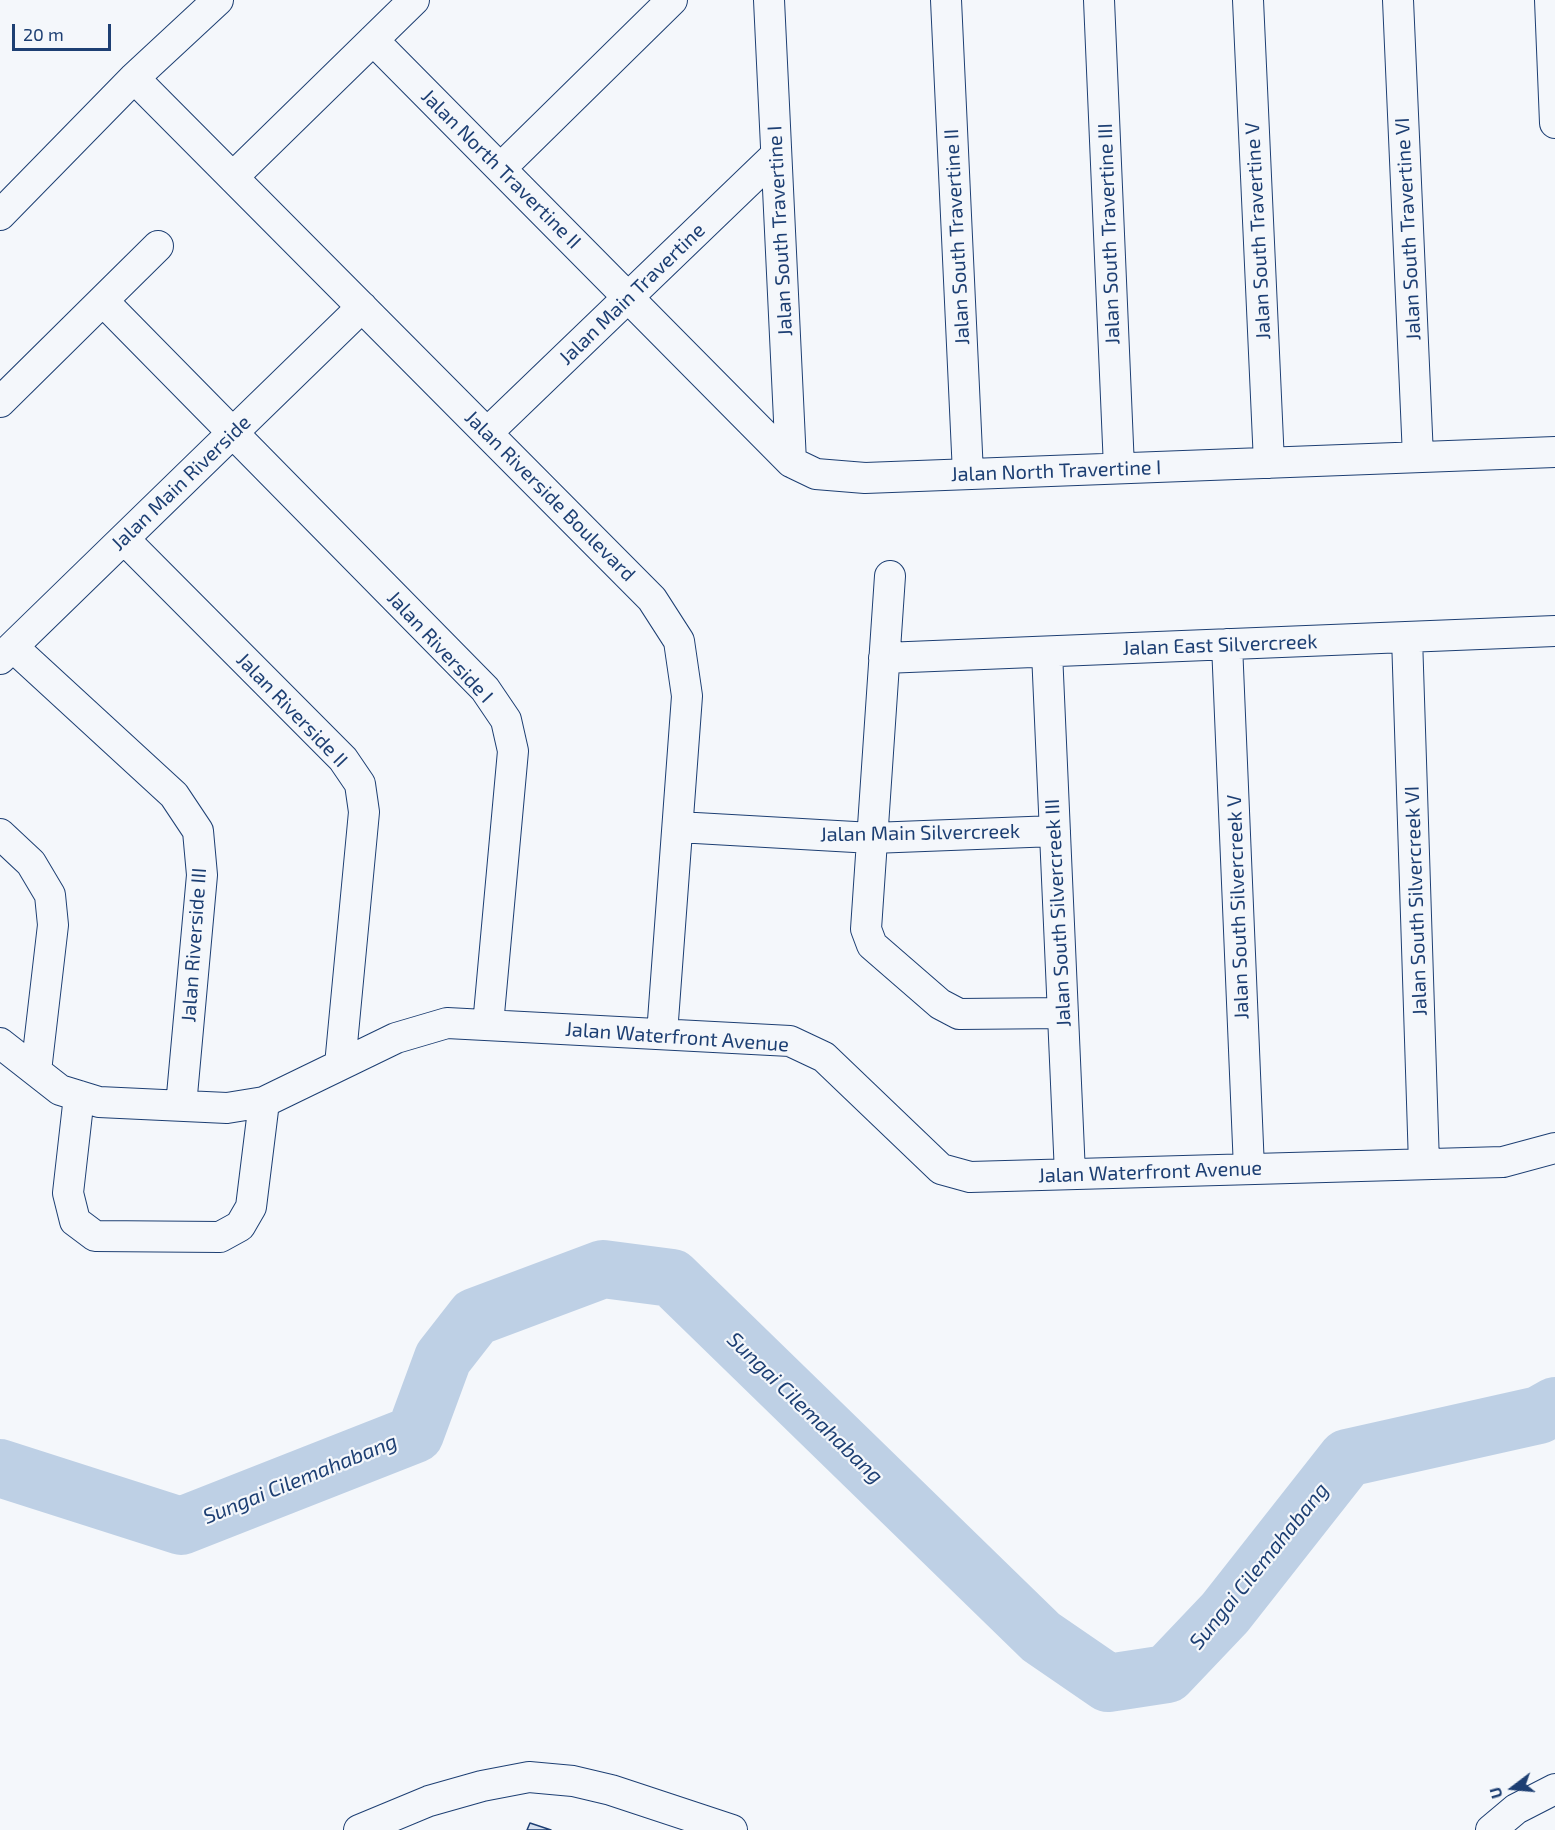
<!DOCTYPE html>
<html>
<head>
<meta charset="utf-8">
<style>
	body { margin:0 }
	#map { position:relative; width:1555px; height:1830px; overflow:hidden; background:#f4f7fb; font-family:"Exo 2",sans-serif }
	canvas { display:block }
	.north { position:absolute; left:1483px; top:1758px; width:60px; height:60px; -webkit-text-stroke:4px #f4f7fb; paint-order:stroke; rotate:254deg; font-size:16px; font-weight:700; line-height:24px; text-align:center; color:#1d3f73 }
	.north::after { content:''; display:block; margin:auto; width:21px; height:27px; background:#1d3f73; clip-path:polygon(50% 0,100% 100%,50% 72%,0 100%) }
	.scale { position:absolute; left:12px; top:24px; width:99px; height:27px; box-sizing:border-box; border:3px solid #1d3f73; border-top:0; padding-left:8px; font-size:18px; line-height:21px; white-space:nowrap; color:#1d3f73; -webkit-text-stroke:4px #f4f7fb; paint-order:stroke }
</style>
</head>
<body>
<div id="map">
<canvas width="1555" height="1830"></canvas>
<div class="north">U</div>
<div class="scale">20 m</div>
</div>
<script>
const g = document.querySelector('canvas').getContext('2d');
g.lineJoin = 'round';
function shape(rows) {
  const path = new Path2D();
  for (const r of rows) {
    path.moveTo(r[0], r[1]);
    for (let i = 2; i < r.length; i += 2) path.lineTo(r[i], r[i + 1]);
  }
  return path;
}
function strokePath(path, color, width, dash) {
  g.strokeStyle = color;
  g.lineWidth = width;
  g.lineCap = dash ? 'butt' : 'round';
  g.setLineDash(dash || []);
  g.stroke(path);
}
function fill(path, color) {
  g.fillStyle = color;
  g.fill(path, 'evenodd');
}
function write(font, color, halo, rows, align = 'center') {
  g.font = font + ' "Exo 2",sans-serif';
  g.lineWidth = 4.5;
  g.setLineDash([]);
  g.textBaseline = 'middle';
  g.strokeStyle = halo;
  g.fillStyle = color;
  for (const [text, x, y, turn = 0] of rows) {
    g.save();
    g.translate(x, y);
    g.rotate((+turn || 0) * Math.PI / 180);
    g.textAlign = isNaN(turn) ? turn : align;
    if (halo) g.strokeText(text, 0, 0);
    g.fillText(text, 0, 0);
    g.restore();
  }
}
const river = shape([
	[0,1468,181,1526,415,1434,443,1358,475,1317,603,1269,672,1278,1041,1637,1108,1683,1167,1674,1225,1613,1347,1458,1539,1415,1555,1406]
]);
const building = shape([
	[530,1823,551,1830,527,1830,530,1823]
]);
const minor = shape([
	[769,0,791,462],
	[946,0,968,474],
	[1099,0,1119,468],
	[1248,0,1269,463],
	[1398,0,1418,457],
	[1550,0,1555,123],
	[373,40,791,462,816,474,865,478,1555,452],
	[134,78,652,599,679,641,687,696,662,1034],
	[501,168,672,0],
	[233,177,414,0],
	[0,215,134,78,218,0],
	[103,301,485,689,506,720,513,751,488,1025],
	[0,402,158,246],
	[487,433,776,155],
	[124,539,343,759,360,784,364,812,340,1065],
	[890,576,866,929,872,945,940,1004,959,1014,1063,1013],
	[1407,637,1424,1164],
	[1227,644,1249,1169],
	[13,647,174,795,198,831,202,875,181,1106],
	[1047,652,1070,1174],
	[884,658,1555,631],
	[0,659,362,307],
	[678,827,872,838,1055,831],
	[0,834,31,863,50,895,53,925,36,1071],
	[0,1043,60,1090,99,1102,227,1108,264,1102,396,1038,447,1023,790,1041,824,1057,941,1169,970,1177,1503,1162,1555,1148],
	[79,1096,68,1193,75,1221,95,1236,220,1237,240,1226,251,1207,264,1102],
	[359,1830,429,1801,482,1786,529,1777,573,1781,611,1790,732,1830],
	[1491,1830,1516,1809,1555,1789]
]);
const streetNames = [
	["Jalan North Travertine II",501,169,45],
	["Jalan South Travertine VI",1408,229,-93],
	["Jalan South Travertine I",780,231,-93],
	["Jalan South Travertine V",1258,231,-93],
	["Jalan South Travertine III",1109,234,-92],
	["Jalan South Travertine II",957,237,-93],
	["Jalan Main Travertine",632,294,-44],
	["Jalan North Travertine I",1056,471,-2],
	["Jalan Main Riverside",181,483,-44],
	["Jalan Riverside Boulevard",550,496,45],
	["Jalan East Silvercreek",1220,645,-2],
	["Jalan Riverside I",440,647,47],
	["Jalan Riverside II",292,710,46],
	["Jalan Main Silvercreek",920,833,-1],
	["Jalan South Silvercreek VI",1416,901,-92],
	["Jalan South Silvercreek V",1238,907,-92],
	["Jalan South Silvercreek III",1058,913,-93],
	["Jalan Riverside III",194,945,-86],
	["Jalan Waterfront Avenue",677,1037,4],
	["Jalan Waterfront Avenue",1150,1172,-2]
];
const waterNames = [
	["Sungai Cilemahabang",805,1408,44],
	["Sungai Cilemahabang",300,1479,-22],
	["Sungai Cilemahabang",1259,1566,-51]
];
strokePath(river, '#bed0e5', 58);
fill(building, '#d5e0f0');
strokePath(building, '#1d3f73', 1.5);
strokePath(minor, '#1d3f73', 32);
strokePath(minor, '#f4f7fb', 30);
write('20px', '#1d3f73', '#f4f7fb', streetNames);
write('italic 21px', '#1d3f73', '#f4f7fb', waterNames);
</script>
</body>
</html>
